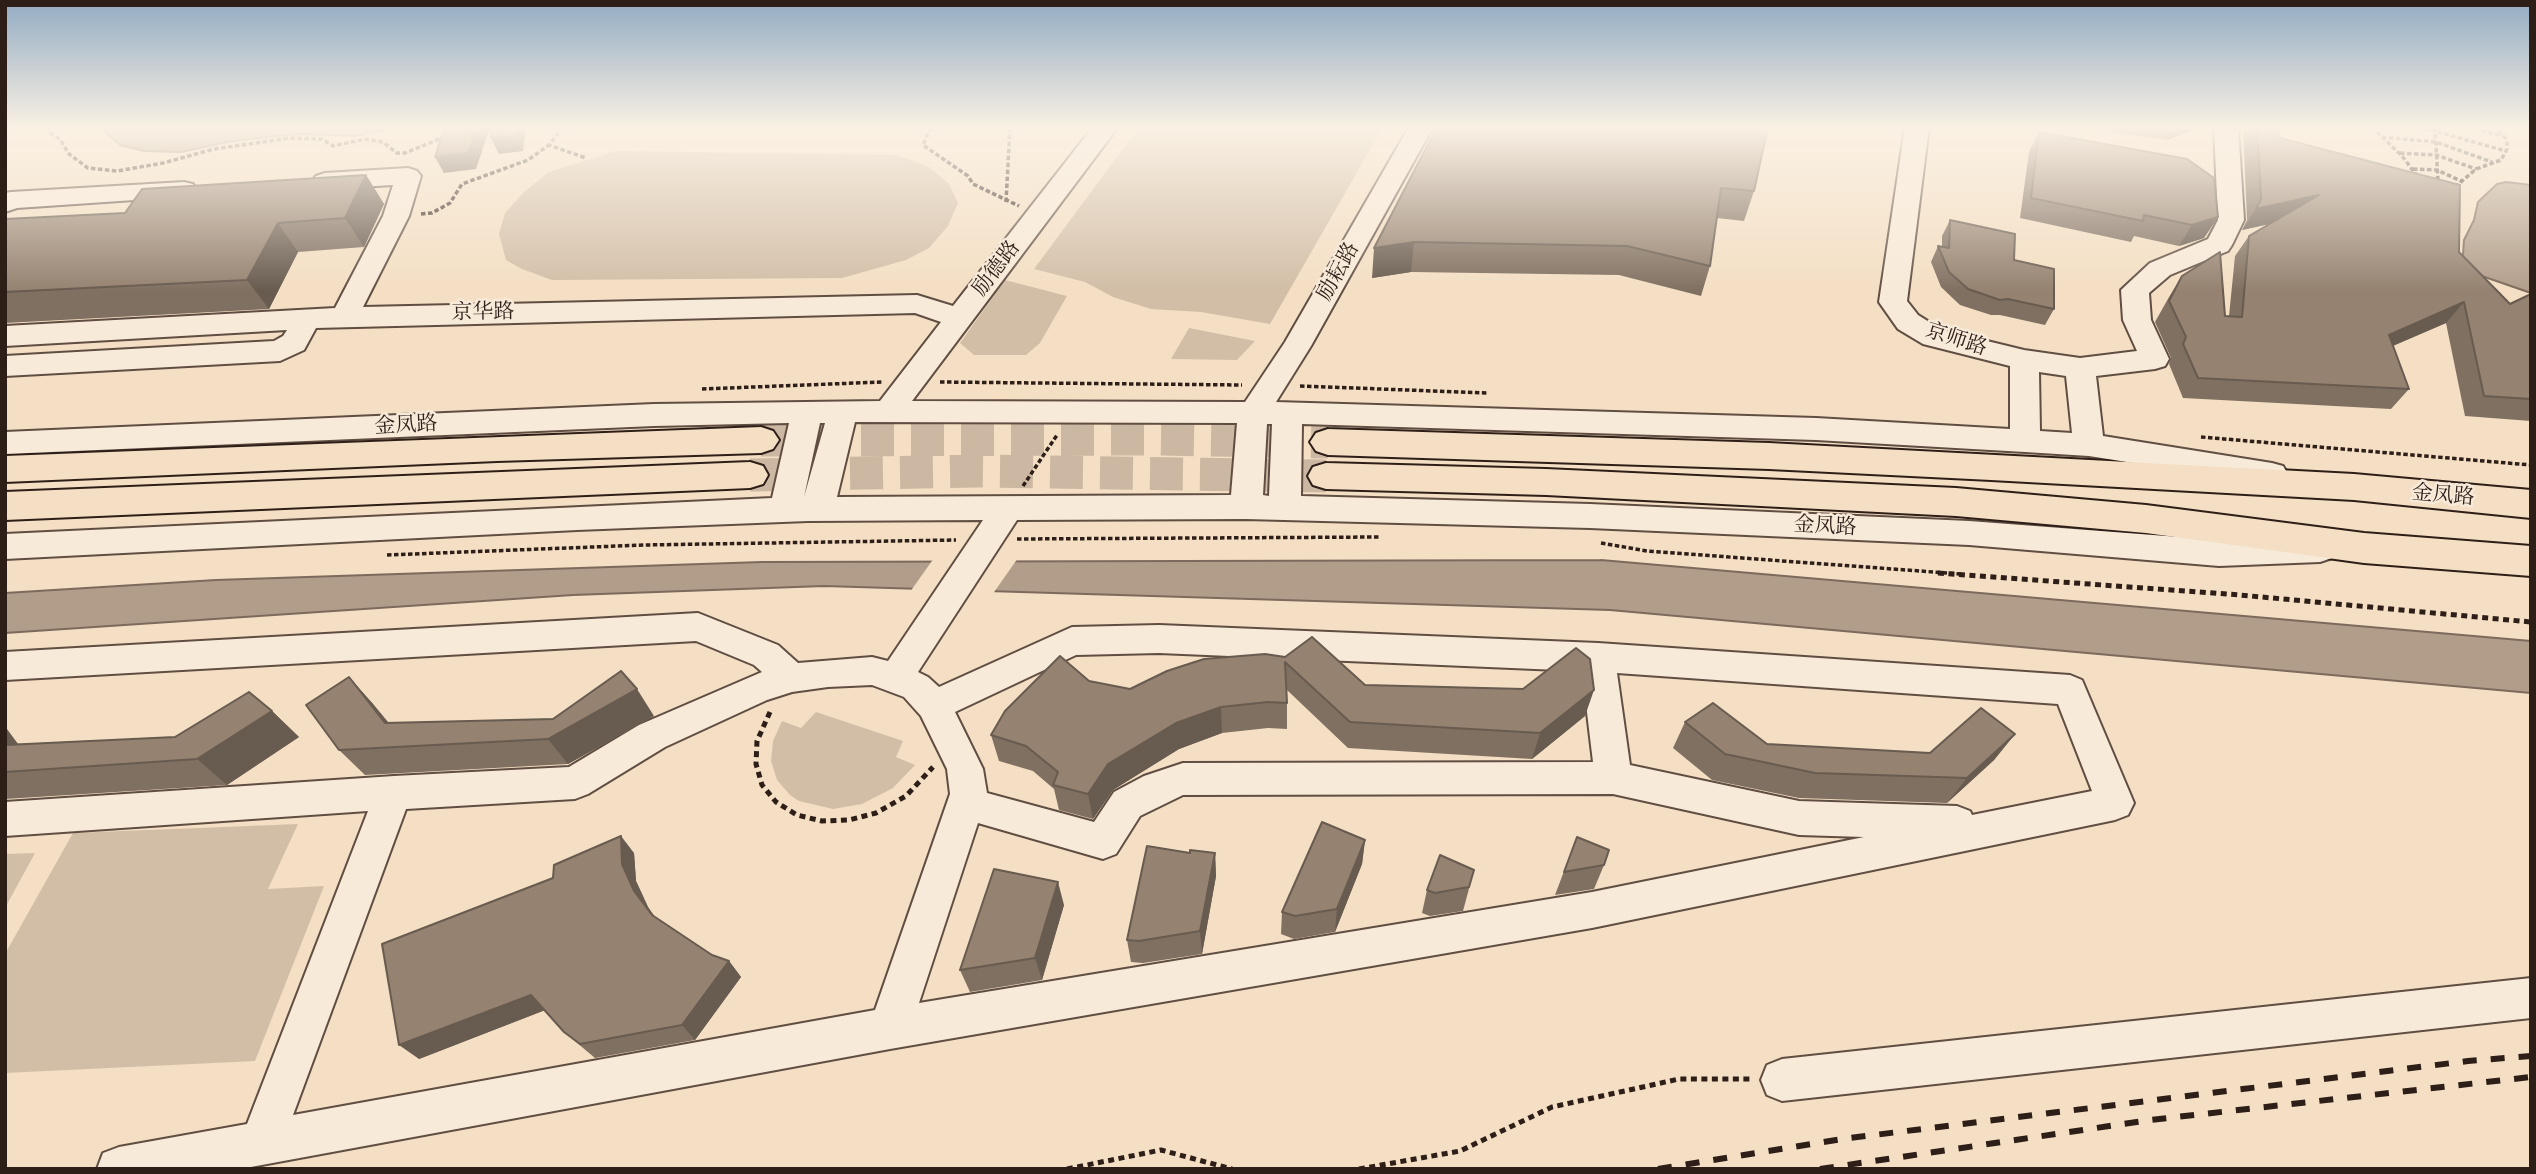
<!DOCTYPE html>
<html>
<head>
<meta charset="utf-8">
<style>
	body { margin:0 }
	#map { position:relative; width:2536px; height:1174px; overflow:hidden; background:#f4dfc4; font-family:Alegreya,serif }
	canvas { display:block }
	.frame { position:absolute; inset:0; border:7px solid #2e1e18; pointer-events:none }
</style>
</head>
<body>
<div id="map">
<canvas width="2536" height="1174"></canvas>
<div class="frame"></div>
</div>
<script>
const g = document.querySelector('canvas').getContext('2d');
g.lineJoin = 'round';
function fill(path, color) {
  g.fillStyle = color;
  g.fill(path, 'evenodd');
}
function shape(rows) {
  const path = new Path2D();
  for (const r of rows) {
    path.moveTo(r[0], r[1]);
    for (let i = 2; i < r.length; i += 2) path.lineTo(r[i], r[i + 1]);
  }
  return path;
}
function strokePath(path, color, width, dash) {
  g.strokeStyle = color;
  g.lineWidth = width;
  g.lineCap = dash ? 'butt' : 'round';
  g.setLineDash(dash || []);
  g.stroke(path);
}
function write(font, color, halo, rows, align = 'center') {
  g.font = font + ' Alegreya,"Noto Serif SC",serif';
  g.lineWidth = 5;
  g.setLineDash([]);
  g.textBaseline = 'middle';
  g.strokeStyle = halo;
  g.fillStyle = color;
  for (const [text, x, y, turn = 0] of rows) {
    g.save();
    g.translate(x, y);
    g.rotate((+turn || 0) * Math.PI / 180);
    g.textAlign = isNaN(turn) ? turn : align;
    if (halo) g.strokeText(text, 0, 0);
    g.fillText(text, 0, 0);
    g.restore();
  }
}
const green = shape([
	[1139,127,1383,127,1270,324,1201,312,1151,309,1113,297,1085,282,1034,269],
	[616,151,897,155,929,167,949,184,958,203,948,226,929,248,906,260,842,278,552,280,522,269,506,260,499,234,505,213,524,192,549,172],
	[1005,280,1067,296,1040,343,1026,355,974,355,960,343],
	[1189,328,1255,341,1237,360,1171,359],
	[816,712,903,741,896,757,915,765,893,788,862,804,833,809,799,801,790,795,777,780,771,761,773,741,782,721,801,728],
	[298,824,268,889,324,886,255,1061,5,1073,5,954,73,833],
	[35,853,5,908,5,854]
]);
const water = shape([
	[104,127,400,127,355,136,304,134,274,136,227,142,181,152,144,151,120,145,105,132,104,127],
	[2506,182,2531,185,2531,293,2476,274,2466,266,2463,255,2464,240,2474,220,2478,202,2497,184,2506,182],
	[1601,560,2531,641,2531,693,1610,610,824,586,573,595,5,633,5,593,216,580,762,562,1601,560]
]);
const pier = shape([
	[934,558,1018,558,992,595,910,592]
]);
const highwayTunnel = shape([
	[761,440,1154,439,1328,442],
	[750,475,980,471,1326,476]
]);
const pathFar1 = shape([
	[49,127,48,132,60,139,69,154,88,168,117,171,163,163,214,149,290,138,322,139,333,146,365,139,383,142,397,153,405,153,444,137],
	[563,127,549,145,586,158],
	[931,127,923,145,968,176,973,184,1019,206],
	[2372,127,2402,156,2417,176],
	[2410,127,2435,131,2506,151],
	[2435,127,2438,182],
	[2468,127,2503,136],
	[2382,137,2436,142,2492,162],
	[2400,153,2436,155,2476,169],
	[2413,169,2437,170,2461,181],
	[2455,187,2476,169,2501,160,2507,149,2507,140,2495,127],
	[1006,202,1010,127],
	[421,214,432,213,450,203,462,184,528,160,549,145],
	[940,382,1242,385],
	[1300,386,1487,393],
	[702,389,882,382],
	[2201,437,2531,465],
	[1023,486,1057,435],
	[1017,539,1379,537],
	[1601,543,1647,551,1961,574],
	[387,555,644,545,956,540]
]);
const path = shape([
	[1938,573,2240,595,2531,622],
	[770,712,757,741,756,764,762,785,776,802,797,815,822,821,849,820,876,813,906,796,933,767],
	[1067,1169,1161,1150,1232,1169],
	[1359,1169,1460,1151,1552,1107,1679,1079,1753,1079]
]);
const minor = shape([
	[1093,127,1118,127,912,401,1245,402,1285,342,1409,127,1433,127,1311,346,1276,402,1816,418,2010,429,2010,366,1923,344,1898,329,1879,302,1905,127,1929,127,1907,301,1918,315,1942,330,2024,350,2080,358,2137,351,2123,320,2121,290,2150,263,2208,239,2218,220,2214,127,2238,127,2244,220,2232,245,2228,251,2170,275,2149,293,2151,320,2169,359,2165,366,2155,369,2096,376,2103,436,2272,463,2283,466,2288,474,2283,482,2272,485,2089,456,2025,452,1816,440,1302,424,1301,496,1590,504,1969,521,2219,540,2320,536,2332,540,2336,549,2332,558,2320,562,2219,566,1969,545,1590,528,1246,519,1017,520,918,672,928,677,939,687,1072,627,1159,625,1598,643,2070,675,2082,680,2134,803,2128,815,2115,820,1592,928,890,1049,240,1169,97,1169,103,1153,119,1147,247,1124,368,811,5,836,5,802,394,776,569,767,639,725,762,672,754,665,696,641,5,680,5,652,698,613,778,645,798,663,872,657,888,661,983,520,808,521,577,530,5,559,5,534,772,498,789,423,654,426,5,454,5,432,654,404,880,401,941,322,915,313,316,328,304,350,280,361,5,376,5,356,274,341,283,336,287,330,5,346,5,326,335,308,383,216,393,185,325,189,316,186,312,181,316,176,325,173,408,168,417,171,421,176,409,216,363,307,917,295,953,306,1093,127],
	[2039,372,2066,376,2072,433,2040,431,2039,372],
	[855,422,1237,423,1231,495,837,497,855,422],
	[820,423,825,423,804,497,820,423],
	[1267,424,1272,424,1269,496,1263,495,1267,424],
	[1159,653,1582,671,1593,762,1183,763,1144,776,1114,792,1094,822,987,793,983,769,955,712,1076,655,1159,653],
	[1617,673,2058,704,2092,791,1972,815,1970,811,1957,806,1799,801,1630,765,1617,673],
	[872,685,904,697,921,716,947,769,950,794,875,1010,293,1115,406,809,575,799,588,794,665,747,767,700,792,692,828,687,872,685],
	[1613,794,1799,835,1864,837,1592,892,919,1003,978,823,1103,859,1116,854,1140,816,1183,795,1613,794],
	[184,182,193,184,197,190,193,196,17,208,5,212,5,193,11,192,184,182],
	[2531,978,2531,1018,1782,1101,1767,1095,1761,1080,1767,1065,1782,1059,2531,978]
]);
const highway = shape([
	[761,427,773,431,779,440,773,449,761,453,497,461,5,482,5,456,761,427],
	[1328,429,1769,443,2354,474,2531,490,2531,518,2354,500,1991,480,1769,469,1328,455,1316,451,1310,442,1316,433,1328,429],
	[750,462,763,466,768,475,763,484,750,488,5,520,5,492,750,462],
	[1326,463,1546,469,1956,488,2146,505,2364,533,2531,546,2531,576,2364,563,2146,533,1956,516,1546,495,1326,489,1313,485,1308,476,1313,467,1326,463]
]);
const rail = shape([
	[1658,1169,1842,1139,2468,1061,2531,1056],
	[1820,1169,2150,1120,2531,1077]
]);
const wall = shape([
	[1437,127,1754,191,1744,221,1717,218,1710,266,1701,296,1619,275,1411,272,1372,278],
	[2081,127,2197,127,2196,129,2167,140],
	[2243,127,2279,127,2280,138,2459,252,2510,304,2531,294,2531,421,2465,416,2446,323,2393,346,2409,389,2391,409,2183,398,2169,364,2171,358,2155,322,2169,297,2182,276,2225,316,2229,316,2235,256,2249,236,2269,224,2242,230,2247,220],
	[2039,132,2218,217,2204,238,2179,246,2134,236,2131,242,2020,218,2029,152],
	[366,175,384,204,364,247,298,252,269,309,5,323,5,219,125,213],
	[1950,220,2014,260,2054,309,2045,325,2000,315,1991,315,1960,305,1941,287,1931,262,1938,246,1942,247,1942,236],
	[1265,654,1365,685,1585,716,1532,759,1348,748,1287,690,1287,729,1268,728,1222,733,1179,749,1113,790,1093,819,1059,810,1054,789,1033,771,999,761,991,735,1089,681,1130,689],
	[349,677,373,704,389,723,654,716,568,764,365,775,339,750],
	[272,711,299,737,227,785,5,799,5,728,18,744,175,737],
	[1685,722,1767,744,1930,753,2015,734,1994,760,1947,803,1799,798,1712,780,1673,748],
	[1577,837,1604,865,1594,889,1555,895],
	[1365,840,1362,864,1335,932,1294,939,1281,934,1282,912],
	[634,853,636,881,648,907,655,918,712,955,729,961,741,977,695,1040,595,1058,564,1032,545,1010,419,1059],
	[1190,853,1215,853,1216,876,1202,954,1143,963,1131,962,1127,940],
	[1474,870,1463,911,1430,916,1422,913,1427,890],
	[1064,905,1042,980,970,992,960,970]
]);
const shadedWall = shape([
	[477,127,490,127,476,169,444,173,435,157],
	[517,127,525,127,526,129,523,151,499,154,491,138],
	[2175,127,2197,127,2196,129,2167,140],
	[366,175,384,204,364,247,345,218],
	[2319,195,2305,216,2242,230,2256,209],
	[2218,217,2204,238,2179,246,2192,225],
	[278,223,298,252,269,309,247,280],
	[1414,242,1411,272,1372,278,1374,248],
	[2464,302,2446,323,2371,355,2389,335],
	[349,677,373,704,409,749,385,723],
	[637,689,654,716,568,764,548,739],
	[1594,690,1585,716,1532,759,1540,733],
	[1221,707,1222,733,1179,749,1113,790,1093,819,1088,794,1108,764,1176,723],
	[272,711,299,737,227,785,197,759],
	[5,728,7,729,37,770,5,748],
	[2015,734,1994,760,1947,803,1967,778],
	[621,836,634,853,636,881,648,907,665,931,652,915,634,891,622,864],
	[1365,840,1362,864,1335,932,1337,909],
	[1215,853,1216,876,1202,954,1200,931],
	[1058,882,1064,905,1042,980,1035,958],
	[729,961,741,977,695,1040,682,1025],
	[531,995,548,1009,419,1059,399,1045]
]);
const building = shape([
	[460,127,477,127,468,153,435,157,443,132,456,131,460,127],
	[490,127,517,127,515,136,491,138,490,127],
	[1437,127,1768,127,1754,191,1721,188,1710,266,1627,246,1414,242,1374,248,1437,127],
	[2257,127,2279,127,2280,138,2460,185,2459,252,2510,304,2531,294,2531,399,2484,396,2464,302,2389,335,2409,389,2198,378,2183,344,2186,337,2169,301,2182,276,2220,252,2225,316,2242,317,2249,236,2319,195,2256,209,2261,199,2257,127],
	[2039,132,2187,159,2214,178,2218,217,2192,225,2144,215,2143,221,2031,198,2039,132],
	[366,175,345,218,278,223,247,280,5,292,5,219,125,213,142,189,366,175],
	[1950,220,2015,234,2014,260,2054,269,2054,309,2008,299,2000,300,1968,289,1949,272,1938,246,1949,248,1950,220],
	[1312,637,1365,685,1523,689,1576,648,1590,659,1594,690,1540,733,1350,722,1285,662,1287,703,1268,702,1221,707,1176,723,1108,764,1088,794,1053,785,1058,772,1026,746,991,735,1005,711,1060,656,1089,681,1130,689,1167,671,1204,659,1265,654,1285,657,1312,637],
	[621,671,637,689,548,739,339,750,306,705,349,677,385,723,553,719,621,671],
	[249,692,272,711,197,759,5,772,5,745,175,737,249,692],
	[1713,703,1767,744,1930,753,1981,708,2015,734,1967,778,1815,773,1725,754,1685,722,1713,703],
	[1322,822,1365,840,1337,909,1295,916,1282,912,1322,822],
	[621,836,622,864,634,891,652,915,712,955,729,961,682,1025,580,1044,564,1032,531,995,399,1045,382,944,553,878,554,865,621,836],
	[1577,837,1609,850,1604,865,1564,872,1577,837],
	[1147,846,1190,853,1190,850,1215,853,1200,931,1139,941,1127,940,1147,846],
	[1440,855,1474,870,1469,887,1435,893,1427,890,1440,855],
	[994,869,1058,882,1035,958,960,970,994,869]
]);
const streetNames = [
	["励德路",997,269,-53],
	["励耘路",1339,272,-61],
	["京华路",483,313,-1],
	["京师路",1956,340,18],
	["金凤路",406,426,-3],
	["金凤路",2443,496,5],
	["金凤路",1825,527,3]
];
fill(green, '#d2bea7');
fill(water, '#b19d8a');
strokePath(water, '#7d6a5c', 2);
fill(pier, '#f4dfc4');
strokePath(highwayTunnel, '#ccb8a2', 33, [33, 17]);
strokePath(minor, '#604e43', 4);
strokePath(highway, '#2e1e18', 4);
strokePath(pathFar1, '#2e1e18', 3.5, [4.5, 2.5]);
strokePath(path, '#2e1e18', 5, [6, 4.5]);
fill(minor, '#f8ead9');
fill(highway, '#f4dfc4');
strokePath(rail, '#2e1e18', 6, [14, 14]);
fill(wall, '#807061');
fill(shadedWall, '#685b4f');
fill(building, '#958271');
strokePath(building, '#685b4f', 2);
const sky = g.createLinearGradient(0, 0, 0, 291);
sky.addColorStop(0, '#92abc2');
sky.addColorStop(0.44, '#faf1e4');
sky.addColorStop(1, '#faf1e400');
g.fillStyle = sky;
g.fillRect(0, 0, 2536, 291);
write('21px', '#2e1e18', '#f8ead9', streetNames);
</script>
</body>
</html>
